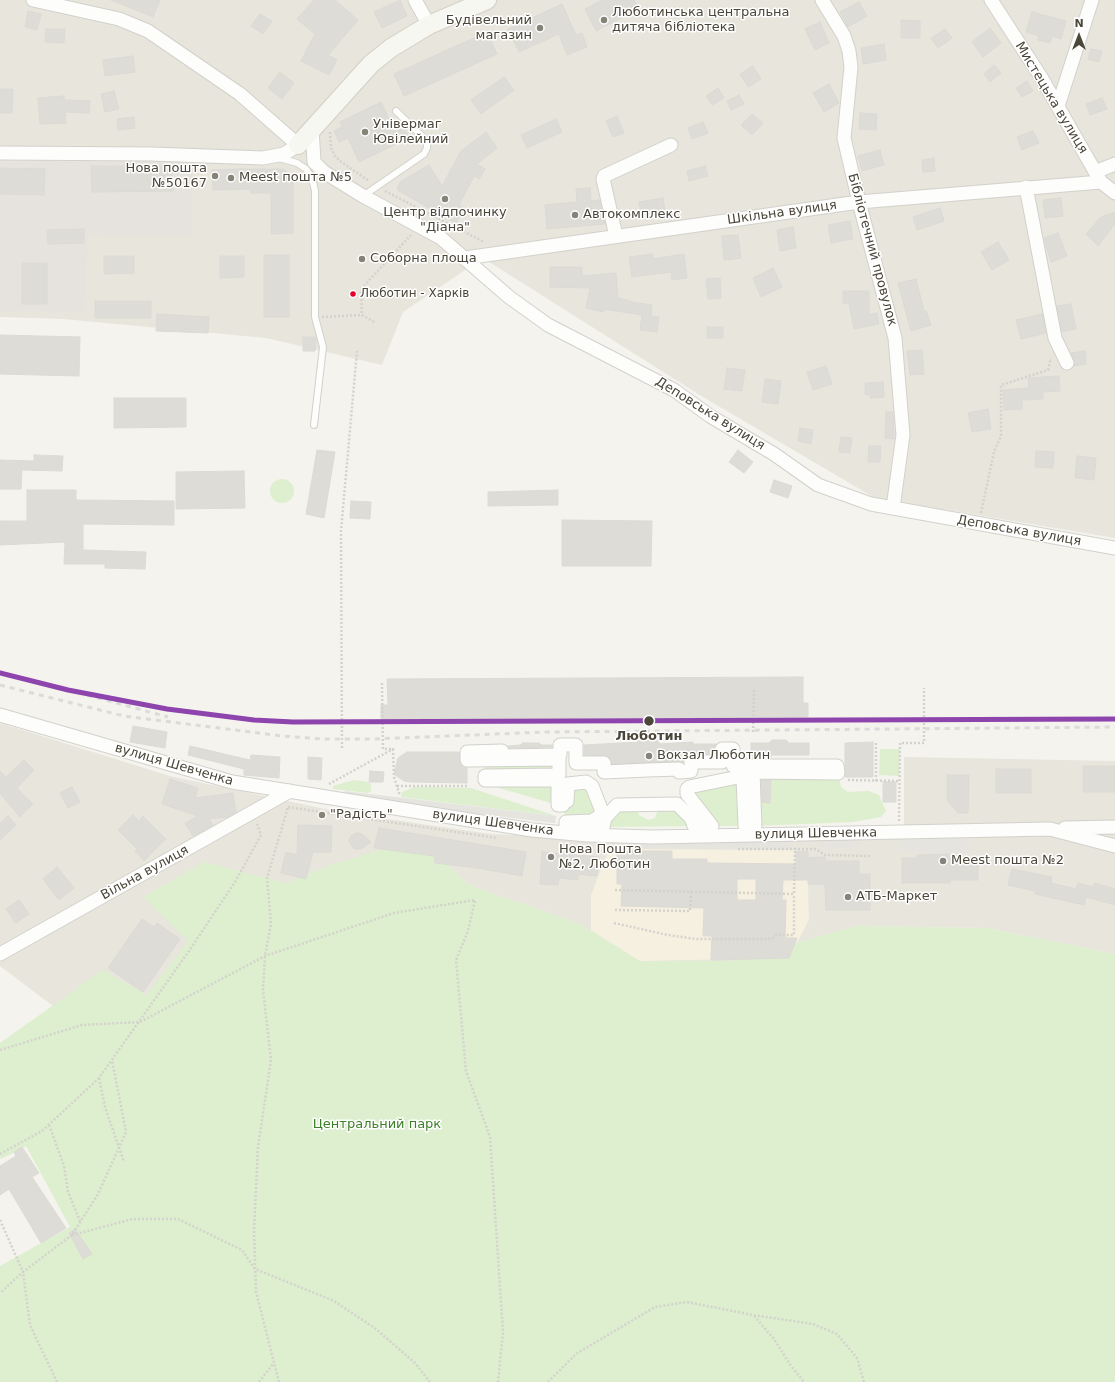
<!DOCTYPE html>
<html>
<head>
<meta charset="utf-8">
<style>
	body { margin:0 }
	#map { position:relative; width:1115px; height:1382px; overflow:hidden; background:#f4f3ee; font-family:"DejaVu Sans",sans-serif }
	canvas { display:block }
	.north { position:absolute; left:1059px; top:16px; width:40px; height:40px; -webkit-text-stroke:3px #fff; paint-order:stroke; rotate:0deg; font-size:11px; font-weight:700; line-height:16px; text-align:center; color:#4b4639 }
	.north::after { content:''; display:block; margin:auto; width:14px; height:18px; background:#4b4639; clip-path:polygon(50% 0,100% 100%,50% 72%,0 100%) }
</style>
</head>
<body>
<div id="map">
<canvas width="1115" height="1382"></canvas>
<div class="north">N</div>
</div>
<script>
const g = document.querySelector('canvas').getContext('2d');
g.lineJoin = 'round';
function fill(path, color) {
  g.fillStyle = color;
  g.fill(path, 'evenodd');
}
function shape(rows) {
  const path = new Path2D();
  for (const r of rows) {
    if (r.length === 3) {
      path.moveTo(r[0] + r[2], r[1]);
      path.arc(r[0], r[1], r[2], 0, 2 * Math.PI);
      continue;
    }
    path.moveTo(r[0], r[1]);
    for (let i = 2; i < r.length; i += 2) path.lineTo(r[i], r[i + 1]);
  }
  return path;
}
function strokePath(path, color, width, dash) {
  g.strokeStyle = color;
  g.lineWidth = width;
  g.lineCap = dash ? 'butt' : 'round';
  g.setLineDash(dash || []);
  g.stroke(path);
}
function write(font, color, halo, rows, align = 'center') {
  g.font = font + ' "DejaVu Sans",sans-serif';
  g.lineWidth = 3;
  g.setLineDash([]);
  g.textBaseline = 'middle';
  g.strokeStyle = halo;
  g.fillStyle = color;
  for (const [text, x, y, turn = 0] of rows) {
    g.save();
    g.translate(x, y);
    g.rotate((+turn || 0) * Math.PI / 180);
    g.textAlign = isNaN(turn) ? turn : align;
    if (halo) g.strokeText(text, 0, 0);
    g.fillText(text, 0, 0);
    g.restore();
  }
}
const residential = shape([
	[0,0,1115,0,1115,538,875,498,698,394,483,258,403,312,382,365,266,338,63,319,0,317],
	[0,723,170,776,339,812,491,834,616,839,904,826,904,757,1115,761,1115,954,986,928,857,926,732,961,640,961,580,924,469,885,418,838,138,1070,0,966]
]);
const commercial = shape([
	[609,849,807,850,809,920,789,958,640,961,591,930,591,895]
]);
const industrial = shape([
	[193,161,191,236,88,235,84,311,0,312,0,162]
]);
const green = shape([
	[282,491,12],
	[880,749,900,749,899,776,879,775],
	[559,759,559,775,485,776,485,760],
	[771,772,838,773,841,787,848,792,869,791,879,795,886,811,881,817,853,822,755,826,753,802,770,802],
	[738,777,745,826,711,826,687,789],
	[354,780,369,782,371,785,371,791,368,793,333,789,333,786],
	[558,780,558,805,485,784],
	[586,782,603,814,566,822,563,805,567,787],
	[415,787,471,788,556,816,401,797,402,792],
	[677,804,694,826,603,827,617,805,637,808,639,815,648,820,655,818,659,808],
	[418,838,469,885,580,924,640,961,732,961,857,926,986,928,1115,954,1115,1382,0,1382,0,1266,70,1227,26,1146,1,1159,0,1157,0,1043,103,970,147,995,188,941,143,897,204,862,286,883,328,866]
]);
const parking = shape([
	[345,791,556,816,555,823,344,798],
	[859,835,860,847,821,848,820,836],
	[900,839,969,839,969,853,899,852],
	[622,840,789,842,788,850,622,848]
]);
const building = shape([
	[111,0,160,0,153,17,111,0],
	[314,0,335,0,358,20,328,55,337,60,329,75,301,61,315,34,297,19,314,0],
	[400,0,407,16,382,28,374,12,400,0],
	[602,0,634,0,639,9,596,31,585,9,602,0],
	[859,2,867,16,848,27,840,12,859,2],
	[562,4,576,35,582,33,587,47,567,55,559,34,519,52,508,29,562,4],
	[28,11,41,14,37,30,25,27,28,11],
	[1032,12,1066,21,1061,39,1052,36,1050,43,1038,40,1039,36,1026,32,1032,12],
	[260,14,272,21,263,34,251,26,260,14],
	[901,20,920,21,920,38,901,38,901,20],
	[820,22,829,43,815,50,805,29,820,22],
	[990,28,1001,43,983,57,972,42,990,28],
	[46,29,65,29,64,43,45,42,46,29],
	[945,29,952,38,938,48,931,38,945,29],
	[487,32,497,54,404,96,394,74,487,32],
	[884,44,886,60,863,64,861,48,884,44],
	[1091,49,1102,51,1099,62,1088,59,1091,49],
	[133,56,135,72,105,76,103,60,133,56],
	[994,65,1001,73,990,82,984,74,994,65],
	[753,66,761,79,748,87,740,74,753,66],
	[280,72,294,83,282,99,268,88,280,72],
	[504,77,514,90,481,114,471,100,504,77],
	[1027,81,1033,91,1022,97,1016,88,1027,81],
	[829,84,839,103,824,112,813,93,829,84],
	[718,88,724,98,712,105,706,96,718,88],
	[0,89,13,89,12,113,0,113,0,89],
	[114,91,119,109,105,112,101,94,114,91],
	[739,95,744,104,731,110,727,101,739,95],
	[64,96,64,100,90,101,89,113,65,112,66,123,40,124,38,98,64,96],
	[1102,98,1107,109,1090,115,1086,104,1102,98],
	[381,102,395,132,404,128,409,138,359,162,348,138,339,142,334,131,342,127,340,122,381,102],
	[860,113,877,114,876,130,859,129,860,113],
	[752,114,763,123,752,135,741,125,752,114],
	[617,116,624,133,613,137,606,121,617,116],
	[134,117,135,128,118,130,117,119,134,117],
	[556,119,562,132,527,148,521,135,556,119],
	[703,122,708,133,692,139,688,128,703,122],
	[1033,131,1039,143,1022,150,1017,137,1033,131],
	[486,132,497,148,477,164,485,169,479,179,474,176,459,205,464,208,456,223,397,190,400,182,429,165,442,186,461,151,486,132],
	[880,150,884,165,862,171,858,156,880,150],
	[934,158,935,171,923,172,922,160,934,158],
	[91,166,172,166,173,191,92,192,91,166],
	[705,166,708,176,689,181,687,171,705,166],
	[0,168,45,169,44,195,0,194,0,168],
	[241,169,284,169,293,179,293,233,271,234,271,193,251,193,250,189,213,190,212,170,241,169],
	[590,188,591,201,600,200,605,224,547,229,545,205,577,202,576,189,590,188],
	[663,198,665,211,641,215,639,202,663,198],
	[1061,198,1063,216,1045,218,1043,200,1061,198],
	[940,208,944,221,917,230,913,217,940,208],
	[1115,212,1115,224,1098,246,1086,234,1101,217,1115,212],
	[850,221,853,239,831,243,828,225,850,221],
	[793,227,796,248,780,251,777,230,793,227],
	[84,229,84,243,48,244,47,230,84,229],
	[1058,233,1067,256,1051,262,1044,238,1058,233],
	[738,235,741,258,724,260,722,236,738,235],
	[998,242,1009,260,992,270,981,252,998,242],
	[652,254,653,259,684,254,687,278,672,280,671,272,632,277,629,257,652,254],
	[264,255,289,255,289,317,264,317,264,255],
	[104,256,134,256,134,273,104,274,104,256],
	[220,256,244,256,244,277,220,278,220,256],
	[22,263,47,263,47,304,22,304,22,263],
	[550,267,582,267,582,276,616,273,618,298,631,301,631,302,652,305,651,316,659,317,657,332,640,330,642,315,604,309,604,312,586,308,590,288,550,287,550,267],
	[773,268,782,287,761,297,753,278,773,268],
	[720,278,721,298,708,299,706,279,720,278],
	[916,279,924,311,926,311,931,325,911,331,898,283,916,279],
	[843,291,869,291,869,315,877,313,879,324,854,329,849,303,843,304,843,291],
	[95,301,151,301,151,318,95,318,95,301],
	[1071,304,1076,329,1062,332,1057,306,1071,304],
	[157,314,209,317,208,333,156,331,157,314],
	[1042,314,1046,333,1021,339,1016,320,1042,314],
	[707,327,723,327,723,338,707,338,707,327],
	[0,335,80,337,79,376,0,374,0,335],
	[303,337,316,337,315,351,303,351,303,337],
	[922,350,924,374,910,375,907,351,922,350],
	[1085,351,1086,364,1074,366,1074,360,1071,353,1085,351],
	[826,366,832,384,813,390,807,372,826,366],
	[727,368,745,370,742,391,724,389,727,368],
	[1059,376,1060,391,1043,392,1043,399,1022,400,1022,409,1004,410,1003,390,1029,388,1028,378,1059,376],
	[765,379,781,381,778,404,762,402,765,379],
	[883,382,884,397,870,398,870,395,865,395,865,383,883,382],
	[114,398,186,398,186,427,114,428,114,398],
	[988,409,991,429,972,432,968,413,988,409],
	[886,412,893,412,894,439,885,438,886,412],
	[800,428,813,430,811,444,798,441,800,428],
	[841,437,852,438,850,453,839,452,841,437],
	[869,446,881,446,880,462,868,462,869,446],
	[317,450,335,452,324,518,306,514,317,450],
	[738,450,753,462,744,473,729,462,738,450],
	[1036,451,1054,452,1053,468,1035,467,1036,451],
	[34,455,63,456,62,471,22,470,21,489,0,489,0,460,34,461,34,455],
	[1077,456,1096,458,1094,480,1075,478,1077,456],
	[244,471,245,508,176,509,176,472,244,471],
	[774,480,792,486,788,498,770,492,774,480],
	[27,490,76,490,76,500,174,501,174,525,83,524,83,550,146,552,145,569,105,568,105,564,64,564,65,542,0,545,0,521,27,521,27,490],
	[558,490,558,505,488,506,488,492,558,490],
	[351,501,371,502,370,519,350,518,351,501],
	[562,520,652,521,651,566,562,566,562,520],
	[803,677,803,703,808,703,808,717,381,719,381,705,388,705,387,679,803,677],
	[133,726,167,732,165,748,130,742,133,726],
	[638,740,659,740,659,744,693,742,693,744,716,744,714,754,691,754,684,758,683,762,612,764,608,756,584,755,584,745,638,742,638,740],
	[772,740,786,740,789,743,809,743,809,755,771,755,771,758,753,758,753,755,751,755,751,743,769,743,772,740],
	[873,742,873,777,845,777,845,743,873,742],
	[523,743,539,743,542,745,552,745,552,747,509,748,508,746,520,745,523,743],
	[190,746,250,760,251,755,280,757,279,778,244,775,244,769,188,755,190,746],
	[407,752,459,752,460,764,467,768,467,783,411,782,404,781,394,774,398,758,407,752],
	[308,757,322,758,321,780,308,779,308,757],
	[24,760,34,770,17,788,33,804,20,817,0,793,0,771,6,777,24,760],
	[1083,766,1115,766,1115,792,1083,792,1083,766],
	[996,769,1031,769,1031,793,996,793,996,769],
	[370,771,384,772,383,782,369,782,370,771],
	[947,775,969,775,968,813,958,813,947,800,947,775],
	[170,779,198,788,195,798,233,793,236,812,228,817,209,819,213,825,193,836,185,823,198,816,162,804,170,779],
	[761,780,771,780,770,803,762,802,761,780],
	[883,782,896,782,896,802,883,802,883,782],
	[72,787,80,802,68,808,60,793,72,787],
	[133,815,139,821,143,816,166,839,144,861,135,851,137,849,118,830,133,815],
	[8,816,16,825,0,840,0,823,8,816],
	[298,825,332,826,331,852,313,852,306,879,281,873,286,852,297,855,298,825],
	[379,828,526,852,522,876,477,868,435,863,434,856,374,848,379,828],
	[357,833,362,834,371,842,361,849,354,849,349,841,351,836,357,833],
	[617,851,672,851,672,859,707,859,707,863,796,864,796,851,808,851,808,858,825,857,825,861,859,861,859,874,870,874,870,910,826,910,825,884,808,884,808,880,783,880,782,900,786,900,785,938,797,938,789,958,711,960,712,936,703,936,704,908,621,906,622,884,617,884,617,851],
	[737,879,756,879,756,900,737,900,737,879],
	[542,852,599,857,597,876,578,874,578,880,559,878,558,885,540,884,542,852],
	[949,854,949,858,978,858,978,880,950,880,950,883,902,883,902,858,917,858,917,855,949,854],
	[57,867,74,888,59,900,43,879,57,867],
	[1012,869,1052,877,1051,883,1076,889,1078,883,1093,887,1095,883,1115,889,1115,905,1086,897,1084,905,1035,894,1035,891,1008,885,1012,869],
	[19,900,29,914,16,923,6,909,19,900],
	[142,919,154,927,157,923,180,939,143,992,108,968,142,919],
	[22,1147,39,1173,32,1177,66,1228,41,1243,9,1189,0,1195,0,1166,16,1156,14,1152,22,1147],
	[75,1229,92,1254,83,1259,69,1233,75,1229]
]);
const path = shape([
	[330,132,331,148,335,156,340,161,369,181],
	[385,191,484,242],
	[322,317,362,315],
	[374,322,362,315,361,289,411,235],
	[981,513,994,452,1001,436,1001,385,1048,370,1051,358],
	[382,683,383,749,393,749,394,777,400,796],
	[753,732,754,689],
	[848,780,900,781],
	[876,781,876,743],
	[329,784,393,749],
	[397,786,468,786],
	[288,807,497,838],
	[899,821,900,743,924,743,924,688],
	[738,849,816,849,825,855,872,856],
	[615,890,794,894,795,848],
	[615,910,690,911,691,892],
	[614,923,668,935,696,939,772,939,776,935,794,935,794,895],
	[0,1050,82,1025,140,1022,265,956,394,913,475,900,468,931,456,960,466,1071,490,1137,503,1332,498,1382],
	[99,1078,105,1107,124,1162],
	[49,1125,64,1166,68,1192,80,1221],
	[0,1154,42,1131,99,1078,189,951,235,882,261,835,257,824],
	[0,1220,23,1272,0,1293],
	[72,1235,133,1219,178,1219,242,1250,255,1269,334,1301,376,1329,415,1363,430,1382],
	[754,1316,774,1339,791,1366,804,1382],
	[57,1382,30,1325,23,1272,72,1235,98,1194,126,1132,112,1060],
	[259,1382,273,1364],
	[279,1382,256,1292,254,1230,258,1147,271,1060,263,990,265,956,271,924,267,878,288,807],
	[548,1382,576,1354,628,1323,655,1307,687,1302,753,1315,813,1324,837,1334,857,1358,864,1382]
]);
const lane = shape([
	[279,158,297,163,306,169,312,178,315,191,315,317,323,347,314,425],
	[363,196,424,154,427,148,427,141,396,111]
]);
const street = shape([
	[415,0,429,25],
	[822,0,844,36,849,51,851,67,844,138,859,202,895,338,903,435,893,508],
	[991,0,1041,77,1101,182,1115,193],
	[1058,106,1092,0],
	[312,128,314,162,324,172,363,196,441,238,509,297,548,325,674,390,710,416,774,454,818,485,871,504,1115,548],
	[0,153,151,154,263,158,284,154,298,145,240,94,148,31,119,19,33,0],
	[1095,172,1115,164],
	[1026,187,1055,338,1067,363],
	[616,236,603,179,604,176,671,145],
	[465,258,859,202,1101,182],
	[0,715,232,782,532,830,587,835,653,837,1050,829,1115,846],
	[560,745,576,745,576,763,604,763,604,772,648,770,679,769,679,772,691,771,691,762,722,762,722,749,733,749,733,766,837,766,838,773,753,772,755,826,745,826,743,778,738,777,689,787,687,789,687,794,712,826,694,826,691,818,677,804,617,805,605,818,603,827,566,826,566,822,592,821,603,814,592,786,586,782,568,784,567,801,563,802,563,805,558,805,558,780,485,780,485,776,559,775,559,759,467,760,467,752,502,751,502,756,560,755,560,745],
	[1065,828,1115,827],
	[0,954,290,791]
]);
const secondary = shape([
	[298,145,371,64,391,48,429,25,487,0]
]);
const rail = shape([
	[0,685,124,716,282,736,322,739,373,739,546,732,1115,727],
	[68,690,168,717]
]);
const pathBridge = shape([
	[342,748,341,531,357,351]
]);
const rail1 = shape([
	[0,673,68,690,167,709,254,720,293,722,1115,719]
]);
const markers = [
	[604,20,4,"#868378"],
	[540,28,4,"#868378"],
	[365,132,4,"#868378"],
	[215,176,4,"#868378"],
	[231,178,4,"#868378"],
	[445,199,4,"#868378"],
	[575,215,4,"#868378"],
	[362,259,4,"#868378"],
	[353,294,3.5,"#e4002b"],
	[649,721,5.5,"#4b4639"],
	[649,756,4,"#868378"],
	[322,815,4,"#868378"],
	[551,857,4,"#868378"],
	[943,861,4,"#868378"],
	[848,897,4,"#868378"]
];
const busNames = [
	["Люботин - Харків",360,294]
];
const poiNames = [
	["Люботинська центральна",612,13],
	["дитяча бібліотека",612,28],
	["Будівельний",532,21,"right"],
	["магазин",532,36,"right"],
	["Універмаг",373,125],
	["Ювілейний",373,140],
	["Нова пошта",207,169,"right"],
	["№50167",207,184,"right"],
	["Meest пошта №5",239,178],
	["Центр відпочинку",445,213,"center"],
	["\"Діана\"",445,228,"center"],
	["Автокомплекс",583,215],
	["Соборна площа",370,259],
	["Вокзал Люботин",657,756],
	["\"Радість\"",330,815],
	["Нова Пошта",559,850],
	["№2, Люботин",559,865],
	["Meest пошта №2",951,861],
	["АТБ-Маркет",856,897]
];
const streetNames = [
	["Мистецька вулиця",1051,98,59],
	["Шкільна вулиця",782,213,-8],
	["Бібліотечний провулок",872,250,75],
	["Деповська вулиця",710,414,32],
	["Деповська вулиця",1019,531,10],
	["вулиця Шевченка",174,765,16],
	["вулиця Шевченка",493,823,8],
	["вулиця Шевченка",816,834,-1],
	["Вільна вулиця",145,873,-29]
];
const stopNames = [
	["Люботин",649,737]
];
const parkNames = [
	["Центральний парк",377,1125]
];
fill(residential, '#e7e5dc');
fill(commercial, '#f6f0e1');
fill(industrial, '#e6e3de');
fill(green, '#ddefce');
fill(parking, '#e6e4df');
fill(building, '#dddcd6');
strokePath(building, '#dcdad4', 1);
strokePath(lane, '#d2d1cb', 8);
strokePath(street, '#d2d1cb', 15);
strokePath(secondary, '#d3d1c5', 20);
strokePath(path, '#d4d2cc', 2.5, [2, 2]);
strokePath(lane, '#fdfdfc', 6);
strokePath(street, '#fdfdfc', 13);
strokePath(secondary, '#f7f7f1', 18);
strokePath(rail, '#dbdbda', 3, [5, 5]);
strokePath(pathBridge, '#d4d2cc', 2.5, [2, 2]);
strokePath(rail1, '#8e44ad', 5);
for (const [x, y, r, color] of markers) {
  const dot = new Path2D();
  dot.arc(x, y, r, 0, 2 * Math.PI);
  g.fillStyle = color;
  g.fill(dot);
  strokePath(dot, '#fff', 1.5);
}
write('12px', '#4b4639', '#fff', busNames, 'left');
write('13px', '#4b4639', '#fff', poiNames, 'left');
write('13px', '#4b4639', '#fff', streetNames);
write('bold 13px', '#4b4639', '#fff', stopNames);
write('13px', '#3f8128', '#fff', parkNames);
</script>
</body>
</html>
